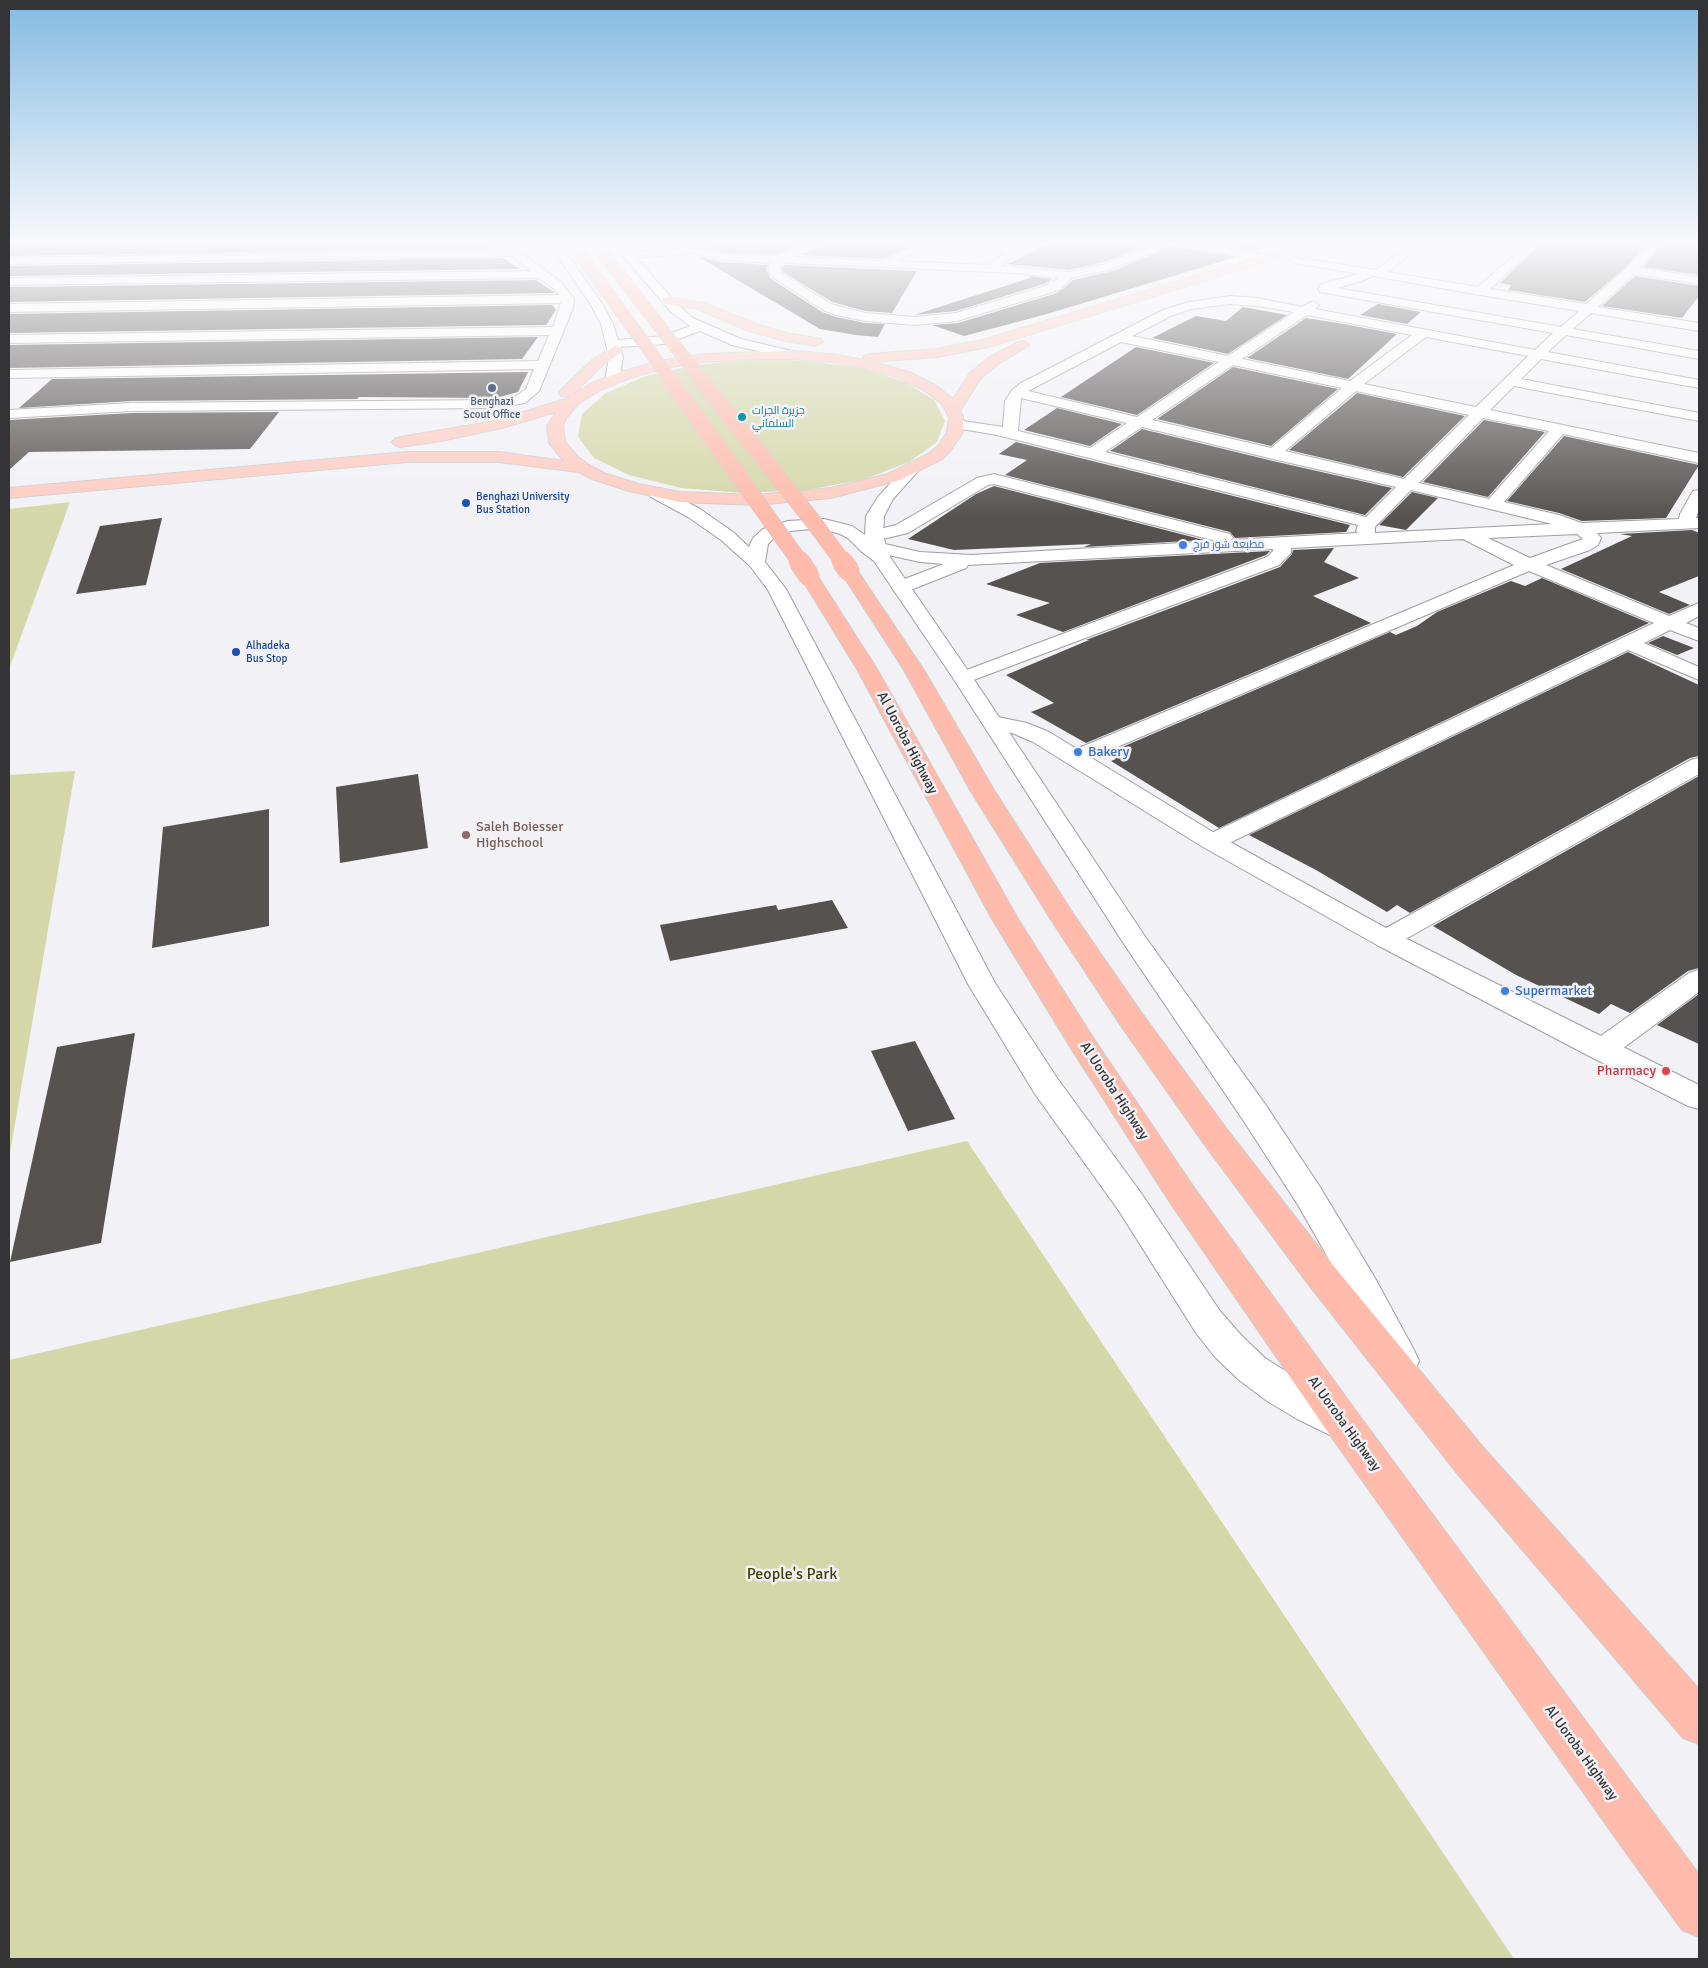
<!DOCTYPE html>
<meta charset="utf-8">
<style>
body{margin:0}
#map{position:relative;width:1708px;height:1968px;overflow:hidden;background:#f2f1f6;font-family:Signika,sans-serif}
canvas{display:block}
.frame{position:absolute;inset:0;border:10px solid #343436;pointer-events:none}
</style>
<div id="map">
<canvas width="1708" height="1968"></canvas>
<div class="frame"></div>
</div>
<script>
const c = document.querySelector('canvas').getContext('2d');
c.lineJoin = 'round';
function paint(path, color) { c.fillStyle = color; c.fill(path, 'evenodd'); }
const shape = rows => new Path2D(rows.map(r => 'M' + r).join(''));
function stroke(path, color, width, dash) { c.strokeStyle = color; c.lineWidth = width; c.lineCap = dash ? 'butt' : 'round'; c.setLineDash(dash || []); c.stroke(path); }
function drawText(font, color, halo, rows, align = 'center') {
  c.font = font + ' Signika,Cairo,sans-serif'; c.lineWidth = 5; c.setLineDash([]); c.textBaseline = 'middle'; c.strokeStyle = halo; c.fillStyle = color; for (const [text, x, y, turn = 0] of rows) {
    c.save(); c.translate(x, y); c.rotate((+turn || 0) * Math.PI / 180); c.textAlign = isNaN(turn) ? turn : align; if (halo) c.strokeText(text, 0, 0); c.fillText(text, 0, 0); c.restore();
  }
}
paint(shape([
 [753,359,810,361,862,368,905,382,934,400,945,421,937,442,909,462,865,479,807,490,743,493,681,488,629,475,594,458,578,437,582,414,606,393,646,376,697,365],
 [70,502,9,669,9,509],
 [75,771,9,1159,9,775],
 [967,1141,1514,1959,9,1959,9,1360]
]), '#d4d7a8');
paint(shape([
 [127,242,493,242,491,248,9,256,9,244],
 [712,242,808,242,778,254,721,252,711,249,715,246],
 [830,242,920,242,882,259,802,255],
 [1052,242,1153,242,1104,262,1068,270,1007,264],
 [1205,242,1261,242,1262,249,1255,251],
 [1543,242,1648,242,1626,267,1585,302,1508,290,1511,285,1500,283],
 [1664,242,1699,242,1699,275,1643,267],
 [1172,246,1236,257,1047,314,964,336,932,325,958,323,1054,294,1063,289,1073,280,1113,271],
 [697,256,721,262,768,265,766,268,770,278,822,312,836,317,865,323,885,324,878,337,856,335,820,329],
 [503,258,520,269,9,276,9,266],
 [785,265,917,271,892,313,865,311,832,302,783,272,782,268],
 [1028,276,1053,279,1044,284,956,311,914,315,1030,278],
 [1635,276,1699,286,1699,296,1682,318,1602,306],
 [536,280,555,293,9,302,9,287],
 [1378,304,1421,312,1407,324,1360,315],
 [552,305,556,310,546,325,9,333,9,314],
 [1243,307,1287,315,1228,354,1152,338,1196,316,1226,321],
 [1306,318,1344,324,1397,334,1348,379,1247,358],
 [538,337,522,359,9,368,9,345],
 [1136,347,1214,363,1137,415,1061,397],
 [1233,367,1338,389,1271,446,1157,419],
 [528,372,518,392,496,398,359,397,357,399,132,401,19,408,52,379],
 [1357,393,1465,416,1403,477,1289,450],
 [1057,408,1122,424,1090,446,1024,430],
 [279,412,250,449,29,452,9,470,9,420,132,413],
 [1484,420,1545,432,1488,497,1423,482],
 [1142,429,1273,461,1392,488,1365,515,1110,451],
 [1564,436,1699,465,1666,518,1582,521,1559,513,1507,501],
 [1016,442,1350,525,1346,532,1235,538,1230,532,1005,475,1027,460,999,454],
 [994,486,1204,540,1084,547,1091,544,954,550,908,539,976,494],
 [1412,492,1438,498,1406,530,1379,525],
 [162,518,146,585,76,594,100,526],
 [1692,530,1699,533,1699,576,1659,592,1690,605,1669,614,1561,569,1632,536,1620,534],
 [1334,548,1324,562,1359,578,1313,596,1371,623,1086,743,1031,712,1054,703,1006,675,1089,640,1086,640,1280,567,1292,554,1293,550],
 [1270,551,1266,555,1063,632,1016,615,1050,603,986,584,1040,563],
 [1542,578,1649,623,1219,828,1111,761,1116,759,1106,754,1390,632,1396,635,1417,626,1437,612,1511,581,1525,586],
 [1663,636,1694,648,1677,655,1648,643],
 [1628,652,1699,685,1699,756,1690,758,1410,913,1397,905,1387,912,1316,870,1249,835],
 [418,774,428,848,340,863,336,787],
 [1699,776,1699,968,1688,971,1630,1013,1611,1004,1599,1014,1516,975,1433,926],
 [269,809,269,926,152,948,163,827],
 [832,900,848,928,670,961,660,925,776,905,778,910],
 [1699,994,1699,1044,1657,1025],
 [135,1033,101,1243,10,1262,57,1047],
 [915,1041,955,1119,908,1131,871,1051]
]), '#565250');
const minor = shape([
 [495,242,507,242,562,283,574,299,573,308,539,391,525,403,496,408,132,411,9,418,9,410,132,403,496,400,516,396,526,389,534,369,9,378,9,370,538,361,549,335,9,343,9,335,553,327,561,303,9,312,9,304,559,295,554,289,539,278,9,285,9,278,531,271,512,256,9,264,9,258,503,250,495,242],
 [709,242,713,245,712,247,703,249,721,254,778,256,813,242,828,242,794,257,882,261,925,242,940,242,896,261,990,265,992,262,1006,253,962,245,957,242,981,242,1018,249,1035,242,1050,242,1008,260,1001,266,1068,272,1105,264,1158,242,1194,242,1266,255,1272,258,1266,261,1172,244,1112,269,1072,278,1062,288,1053,292,957,321,915,325,865,321,836,315,823,310,771,276,768,267,772,263,721,260,689,252,675,255,628,258,622,255,628,252,675,249,709,242],
 [784,263,1017,273,1059,278,1045,286,956,313,915,317,865,313,831,304,781,273,780,267,784,263],
 [1413,242,1425,242,1388,272,1478,287,1529,242,1541,242,1490,289,1586,304,1627,268,1651,242,1662,242,1639,268,1699,277,1699,284,1634,274,1598,307,1699,323,1699,331,1591,313,1573,329,1699,351,1699,359,1566,335,1548,352,1699,380,1699,388,1541,359,1521,379,1699,413,1699,421,1514,386,1490,410,1699,453,1699,463,1563,434,1504,502,1559,515,1582,523,1679,519,1680,514,1693,491,1699,490,1699,509,1696,518,1699,518,1699,528,1597,533,1601,538,1598,545,1590,550,1546,565,1669,616,1699,603,1699,616,1686,623,1699,628,1699,641,1670,630,1644,643,1699,667,1699,680,1628,650,1221,847,1212,849,1203,847,1200,842,1203,837,1654,623,1529,571,1075,765,1067,763,1064,758,1067,753,1514,565,1463,539,1291,548,1291,553,1279,565,963,684,956,682,953,678,956,674,1267,557,1273,551,1273,549,968,565,966,568,908,591,901,593,894,591,892,587,894,583,944,564,920,562,870,551,867,547,870,543,876,542,920,552,971,555,1216,541,994,484,988,485,908,533,874,541,868,540,865,536,868,532,896,525,977,478,994,474,1230,534,1233,538,1231,540,1358,533,1356,531,1358,525,997,435,956,428,951,427,949,424,951,421,956,420,1003,427,1005,401,1012,390,1021,383,1163,310,1189,302,1230,296,1257,298,1302,307,1313,301,1319,305,1315,309,1535,350,1553,333,1320,292,1318,289,1321,284,1359,274,1295,263,1289,260,1295,257,1376,270,1413,242],
 [1373,276,1480,295,1579,311,1561,327,1337,288,1362,281,1373,276],
 [1230,304,1257,306,1294,312,1228,356,1132,336,1171,316,1191,309,1230,304],
 [1307,315,1412,335,1350,381,1242,359,1307,315],
 [1426,337,1528,356,1476,407,1364,384,1426,337],
 [1121,342,1219,362,1137,417,1028,391,1121,342],
 [1233,365,1342,388,1271,448,1152,420,1233,365],
 [1356,391,1469,415,1404,479,1285,451,1356,391],
 [1021,398,1127,423,1090,448,1018,431,1021,398],
 [1483,418,1549,431,1489,499,1419,483,1483,418],
 [1142,427,1273,459,1396,487,1366,517,1105,452,1142,427],
 [1411,490,1548,523,1552,524,1375,533,1375,527,1411,490],
 [1577,534,1583,539,1530,558,1488,538,1577,534],
 [1699,758,1699,774,1395,945,1386,948,1377,945,1373,939,1377,933,1691,760,1699,758],
 [1699,970,1699,992,1611,1057,1601,1060,1591,1057,1587,1050,1591,1043,1689,973,1699,970]
]);
const tertiary = shape([
 [993,716,1027,723,1049,732,1221,837,1395,933,1699,1085,1699,1109,1688,1106,1591,1057,1377,945,1203,847,1033,742,1012,733,985,727,982,722,985,717,993,716]
]);
const secondary = shape([
 [548,242,559,242,603,305,613,324,618,340,664,336,690,326,671,312,611,242,622,242,679,306,693,318,741,339,796,352,798,355,791,359,732,345,700,331,665,344,620,347,623,357,619,380,617,383,607,383,605,380,609,357,601,324,591,305,548,242],
 [911,465,917,467,919,470,893,499,884,516,883,536,890,557,973,678,1144,935,1265,1104,1320,1187,1375,1278,1414,1350,1419,1361,1414,1372,1401,1377,1388,1372,1351,1298,1298,1205,1243,1120,1126,947,953,678,874,561,862,552,848,538,840,534,823,529,811,529,791,531,775,537,768,544,765,562,786,589,995,983,1057,1078,1141,1193,1220,1311,1241,1335,1265,1358,1323,1395,1356,1411,1362,1423,1356,1435,1343,1440,1330,1435,1297,1419,1267,1401,1239,1380,1215,1357,1196,1333,1119,1211,1035,1094,968,984,768,590,750,566,721,540,688,517,651,497,649,493,651,489,657,488,663,489,700,509,733,532,749,547,753,538,763,529,788,521,824,519,852,526,865,535,866,516,878,497,905,467,911,465]
]);
const primary = shape([
 [1308,242,1325,242,1324,244,989,347,936,357,873,362,909,372,935,385,953,399,970,373,988,358,1018,342,1023,341,1030,345,998,364,980,379,960,411,963,417,963,432,950,451,942,459,900,480,831,498,756,505,680,502,629,491,592,479,579,472,499,462,407,462,9,498,9,488,407,452,499,452,564,461,549,443,547,426,556,412,502,428,441,441,400,447,395,445,392,442,395,439,400,437,495,421,568,398,571,396,561,396,559,393,561,390,593,359,615,346,620,347,622,350,620,353,603,365,571,396,592,383,623,371,665,360,705,354,791,351,832,354,865,360,863,358,865,355,870,354,936,349,982,340,1308,242],
 [748,359,791,359,832,362,868,369,899,378,925,391,942,404,949,417,947,432,939,445,930,453,888,474,831,488,756,495,680,492,638,484,604,473,589,465,578,457,565,442,563,426,566,418,578,404,602,389,633,377,666,368,705,362,748,359],
 [1341,242,1357,242,1356,244,1306,260,1298,260,1296,258,1298,256,1341,242],
 [668,297,704,303,759,325,787,333,821,339,823,342,816,346,786,341,749,331,697,309,664,304,662,301,664,298,668,297]
]);
const trunk = shape([
 [849,566,855,567,924,670,994,790,1074,915,1141,1012,1226,1128,1332,1264,1482,1446,1699,1689,1699,1744,1683,1738,1456,1472,1308,1284,1204,1144,1121,1026,1055,926,970,790,904,670,840,571,843,567,849,566],
 [809,570,815,572,877,669,1018,919,1092,1036,1193,1186,1356,1411,1699,1874,1699,1937,1682,1930,1624,1850,1330,1435,1171,1204,1072,1050,992,919,857,669,800,576,803,572,809,570]
]);
stroke(minor, '#9e9da1', 2);
stroke(tertiary, '#9e9da1', 2);
stroke(secondary, '#9e9da1', 2);
stroke(primary, '#cececf', 2);
stroke(trunk, '#cececf', 2);
paint(minor, '#fff');
paint(tertiary, '#fff');
paint(secondary, '#fff');
paint(primary, '#feccc1');
paint(trunk, '#febbac');
const trunkBridgeFar2 = shape([
 [571,242,672,382],
 [594,242,703,382]
]);
const trunkBridgeFar1 = shape([
 [671,381,800,562],
 [702,381,812,520,843,562]
]);
const trunkBridge = shape([
 [799,561,809,576],
 [842,561,849,571]
]);
stroke(trunkBridgeFar2, '#cececf', 14, []);
stroke(trunkBridgeFar1, '#cececf', 17, []);
stroke(trunkBridge, '#cececf', 22, []);
stroke(trunkBridgeFar2, '#febbac', 12);
stroke(trunkBridgeFar1, '#febbac', 16);
stroke(trunkBridge, '#febbac', 21);
const sky = c.createLinearGradient(0, 0, 0, 518);
sky.addColorStop(0, '#84bbe3');
sky.addColorStop(0.47, '#f9f9fb');
sky.addColorStop(1, '#f9f9fb00');
c.fillStyle = sky;
c.fillRect(0, 0, 1708, 518);
for (const [x, y, r, color] of [
 [492,388,5,"#5c6f8a"],
 [742,417,5,"#0f9aa8"],
 [466,503,5,"#1a4fb4"],
 [1183,545,5,"#3f7fe0"],
 [236,652,5,"#1a4fb4"],
 [1078,752,5,"#3f7fe0"],
 [466,835,5,"#8d6e63"],
 [1505,991,5,"#3f7fe0"],
 [1666,1071,5,"#e0444e"]
]) { const dot = new Path2D(); dot.arc(x, y, r, 0, 2 * Math.PI); c.fillStyle = color; c.fill(dot); stroke(dot, '#f2f1f6', 2); }
drawText('11px', '#4e5e75', '#f2f1f6', [
 ["Benghazi",492,402],
 ["Scout Office",492,415]
]);
drawText('11px', '#0d838f', '#f2f1f6', [
 ["جزيرة الجرات",752,411],
 ["السلماني",752,424]
], 'left');
drawText('11px', '#164399', '#f2f1f6', [
 ["Benghazi University",476,497],
 ["Bus Station",476,510],
 ["Alhadeka",246,646],
 ["Bus Stop",246,659]
], 'left');
drawText('11px', '#366cbe', '#f2f1f6', [
 ["مطبعة شور فرج",1193,545]
], 'left');
drawText('14px', '#343436', '#f2f1f6', [
 ["Al Uoroba Highway",907,743,62],
 ["Al Uoroba Highway",1114,1091,57],
 ["Al Uoroba Highway",1344,1424,54],
 ["Al Uoroba Highway",1581,1753,54]
]);
drawText('14px', '#366cbe', '#f2f1f6', [
 ["Bakery",1088,752],
 ["Supermarket",1515,991]
], 'left');
drawText('14px', '#785e54', '#f2f1f6', [
 ["Saleh Boiesser",476,827],
 ["Highschool",476,843]
], 'left');
drawText('14px', '#be3a42', '#f2f1f6', [
 ["Pharmacy",1656,1071]
], 'right');
drawText('16px', '#404207', '#f2f1f6', [
 ["People's Park",792,1575]
]);
</script>
